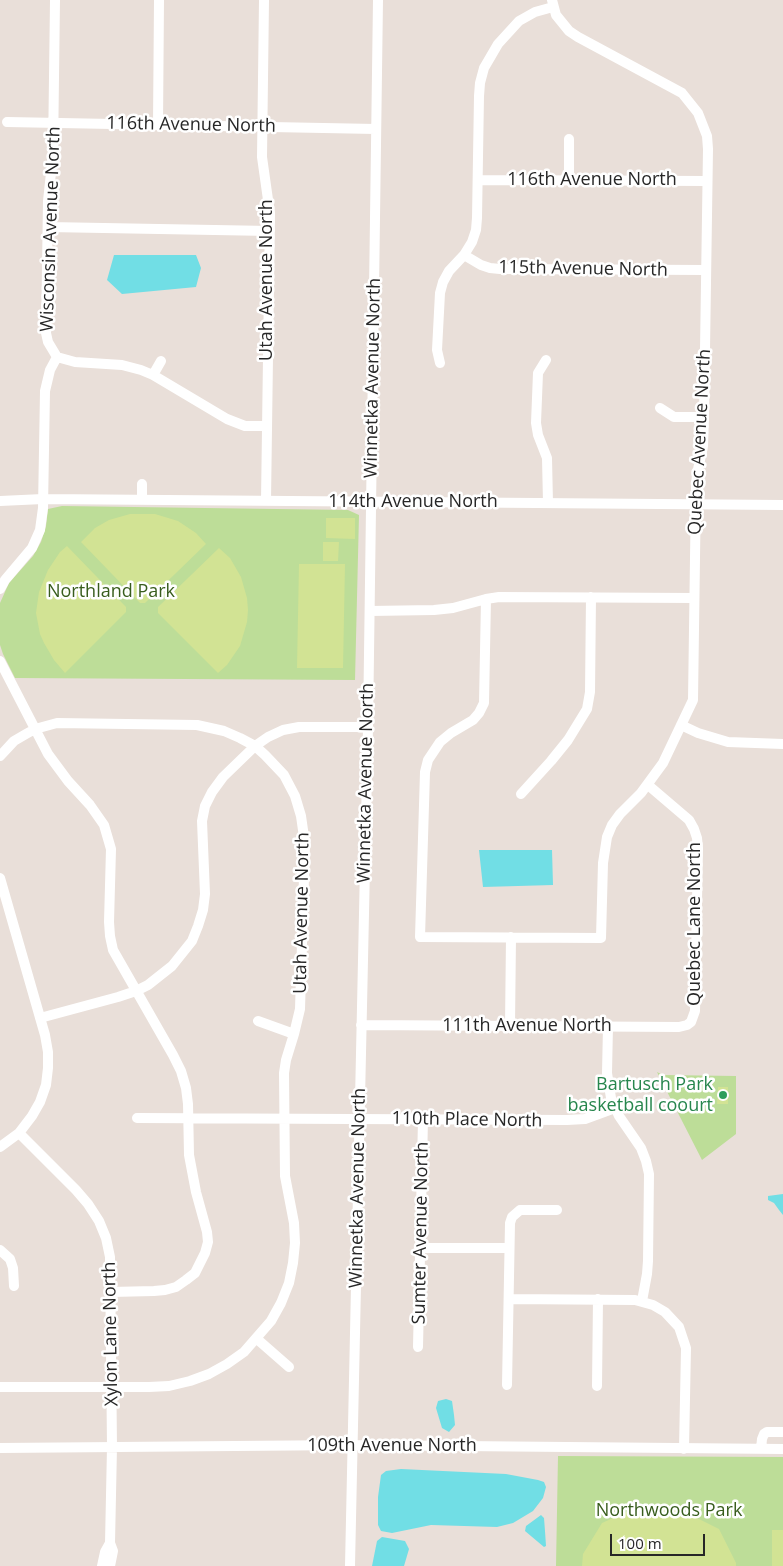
<!DOCTYPE html>
<style>
body{margin:0}
#map{position:relative;width:783px;height:1566px;overflow:hidden;background:#e9dfd9;font-family:"Open Sans",sans-serif}
canvas{display:block}
.scale{position:absolute;left:610px;top:1534px;width:95px;height:22px;box-sizing:border-box;border:2px solid #272727;border-top:0;padding-left:6px;font-size:15px;line-height:18px;white-space:nowrap;color:#272727;-webkit-text-stroke:4px #fff;paint-order:stroke}
</style>
<div id="map">
<canvas width="783" height="1566"></canvas>
<div class="scale">100 m</div>
</div>
<script>
const c = document.querySelector('canvas').getContext('2d');
c.lineJoin = 'round';
function paint(path, color) { c.fillStyle = color; c.fill(path, 'evenodd'); }
const shape = rows => new Path2D(rows.map(r => 'M' + r).join(''));
function stroke(path, color, width, dash) { c.strokeStyle = color; c.lineWidth = width; c.lineCap = dash ? 'butt' : 'round'; c.setLineDash(dash || []); c.stroke(path); }
function drawText(font, color, halo, rows, align = 'center') {
  c.font = font + ' "Open Sans",sans-serif'; c.lineWidth = 5; c.setLineDash([]); c.textBaseline = 'middle'; c.strokeStyle = halo; c.fillStyle = color; for (const [text, x, y, turn = 0] of rows) {
    c.save(); c.translate(x, y); c.rotate((+turn || 0) * Math.PI / 180); c.textAlign = isNaN(turn) ? turn : align; if (halo) c.strokeText(text, 0, 0); c.fillText(text, 0, 0); c.restore();
  }
}
paint(shape([
 [62,506,348,510,359,515,355,680,15,678,3,654,0,645,0,603,9,583,33,556,41,542,46,526,48,509],
 [657,1072,663,1075,736,1076,736,1134,702,1160],
 [558,1456,783,1457,783,1566,556,1566]
]), '#bddd98');
paint(shape([
 [130,514,155,514,178,521,196,533,206,544,145,603,140,603,81,542,95,528,109,520],
 [326,518,355,518,355,539,326,538],
 [323,542,339,542,338,561,323,561],
 [67,546,126,607,126,612,65,673,54,660,44,643,40,634,36,613,39,592,48,570,60,552],
 [219,548,230,558,241,577,247,598,248,610,247,622,240,646,227,665,218,673,158,613,158,607],
 [299,564,345,564,343,668,297,668],
 [718,1087,728,1087,728,1104,717,1104],
 [633,1509,679,1509,719,1529,736,1563,736,1566,582,1566,583,1554,602,1523],
 [772,1530,783,1530,783,1566,772,1566]
]), '#d2e394');
paint(shape([
 [114,255,196,255,201,268,196,287,122,294,107,280],
 [479,850,552,850,553,885,483,887],
 [783,1194,783,1215,779,1210,774,1203,768,1200,768,1196],
 [446,1399,452,1401,454,1415,455,1425,449,1432,442,1428,436,1408,438,1401],
 [401,1469,506,1474,538,1480,544,1482,546,1487,543,1498,533,1511,513,1523,497,1527,431,1525,392,1533,381,1531,378,1525,378,1497,381,1475,386,1471],
 [541,1515,544,1518,545,1531,546,1546,544,1547,525,1531,526,1526],
 [382,1537,405,1541,409,1549,404,1566,372,1566,377,1541]
]), '#71dee5');
stroke(shape([
 [55,0,53,154,48,201,46,333,48,342,57,357],
 [264,0,262,157,270,214,266,501],
 [7,122,376,129],
 [158,125,159,0],
 [478,180,707,181],
 [569,180,569,139],
 [48,227,270,231],
 [464,255,481,265,490,268,500,269,706,270],
 [57,357,75,362,122,365,141,370,153,375,227,419,245,426,266,426],
 [546,360,538,373,536,423,538,435,547,458,548,503],
 [440,363,437,350,440,293,443,282,449,271,464,255,472,242,476,230,477,218,479,96,480,83,484,68,498,44,519,21,535,12,553,7],
 [153,375,161,361],
 [660,408,674,417,704,417],
 [142,500,142,484],
 [0,501,43,499,783,505],
 [0,589,5,580,32,548,40,530,43,508,45,391,50,370,57,357],
 [486,599,484,703,479,713,473,720,451,733,440,742,428,760,425,772,420,937,601,938,603,863,607,837,612,825,620,814,641,793,663,763,693,700,696,487,697,474,703,446,704,417,708,149,707,136,698,113,682,93,578,37,569,31,556,15,552,0],
 [370,611,434,610,453,608,486,599,499,597,694,598],
 [0,661,48,754,68,781,90,805,104,825,111,849,109,922,110,936,113,950,173,1055,181,1071,186,1088,188,1104,189,1155,196,1192,207,1232,208,1242,205,1253,195,1273,186,1280,176,1287,165,1290,154,1291,111,1292],
 [681,725,698,733,728,742,783,744],
 [0,756,14,741,26,734,35,729,57,723,197,725,224,731,240,738,255,746,268,737,283,730,299,727,368,727],
 [521,794,551,761,568,740,587,709,590,692,591,597],
 [0,878,45,1035,48,1052,48,1068,46,1085,40,1102,32,1116,19,1133,0,1147],
 [258,1021,294,1034],
 [361,1025,679,1027,687,1025,691,1022,695,1011,698,848,697,838,694,829,689,820,648,785],
 [510,1025,511,937],
 [608,1026,607,1073,611,1098,619,1116,641,1148,646,1161,649,1174,648,1261,647,1274,642,1301],
 [137,1118,567,1120,585,1119,615,1108],
 [19,1133,76,1190,88,1204,99,1221,106,1238,110,1257,112,1447,110,1543,113,1551,110,1566],
 [420,1248,509,1248],
 [0,1250,10,1259,13,1268,14,1286],
 [509,1299,635,1300,653,1305,665,1312,679,1327,686,1348,684,1449],
 [257,1339,289,1367],
 [418,1347,423,1119],
 [507,1385,510,1223,512,1217,520,1210,557,1210],
 [597,1386,598,1299],
 [0,1387,149,1387,169,1386,190,1381,209,1374,227,1364,244,1352,271,1321,281,1303,289,1283,293,1263,295,1243,294,1223,285,1176,284,1073,286,1060,294,1034,300,1009,305,844,301,816,295,796,284,775,265,755,255,746,223,777,212,792,205,806,202,821,205,894,203,910,198,926,192,941,172,966,148,985,136,991,118,997,40,1018],
 [0,1448,352,1445,783,1449],
 [761,1449,762,1439,764,1434,767,1432,783,1432],
 [102,1566,105,1552,110,1543],
 [350,1566,368,727,378,0]
]), '#fff', 10);
for (const [x, y, r, color] of [
 [723,1095,5,"#2e9e5b"]
]) { const dot = new Path2D(); dot.arc(x, y, r, 0, 2 * Math.PI); c.fillStyle = color; c.fill(dot); stroke(dot, '#fff', 2); }
drawText('18px', '#272727', '#fff', [
 ["116th Avenue North",191,125,1],
 ["116th Avenue North",592,180],
 ["Wisconsin Avenue North",51,229,-88],
 ["115th Avenue North",583,269,1],
 ["Utah Avenue North",267,280,-90],
 ["Winnetka Avenue North",373,378,-89],
 ["Quebec Avenue North",700,442,-87],
 ["114th Avenue North",413,502],
 ["Winnetka Avenue North",366,783,-89],
 ["Utah Avenue North",302,913,-89],
 ["Quebec Lane North",695,924,-90],
 ["111th Avenue North",527,1026],
 ["110th Place North",467,1120,1],
 ["Winnetka Avenue North",358,1188,-89],
 ["Sumter Avenue North",421,1233,-89],
 ["Xylon Lane North",111,1334,-91],
 ["109th Avenue North",392,1446]
]);
drawText('18px', '#385d1d', '#fff', [
 ["Northland Park",111,592],
 ["Northwoods Park",669,1511]
]);
drawText('18px', '#27864d', '#fff', [
 ["Bartusch Park",713,1085],
 ["basketball coourt",713,1106]
], 'right');
</script>
